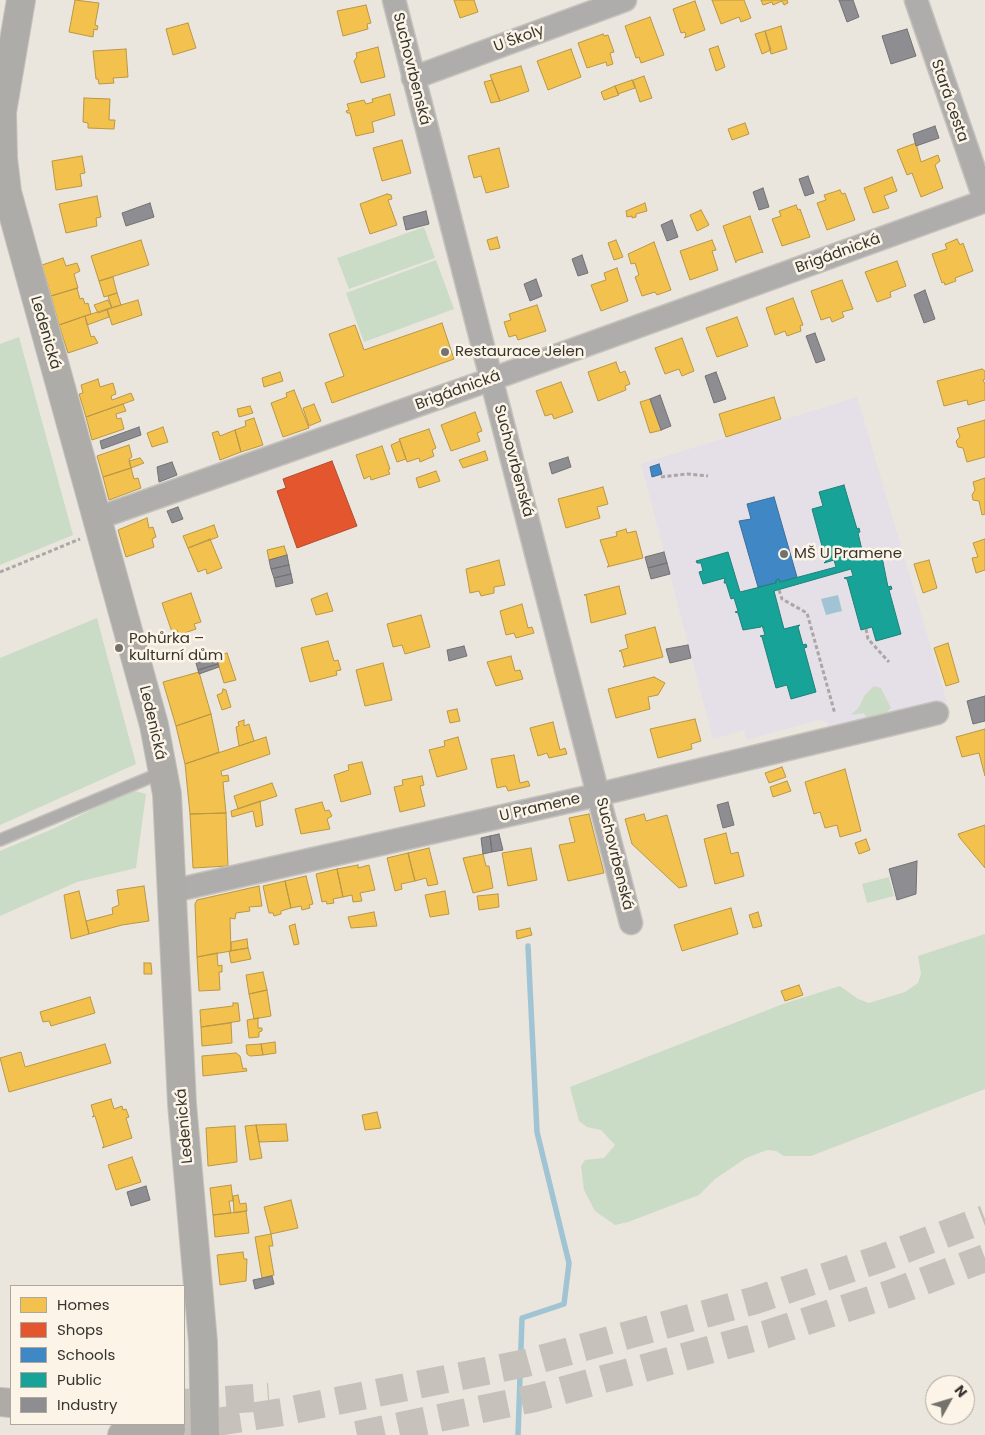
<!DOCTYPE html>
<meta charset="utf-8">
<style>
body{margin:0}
#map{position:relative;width:985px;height:1435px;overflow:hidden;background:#eae6de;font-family:Poppins,sans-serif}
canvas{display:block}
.legend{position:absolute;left:10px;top:1285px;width:175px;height:140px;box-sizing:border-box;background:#fcf4e7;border:1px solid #ada79d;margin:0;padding:6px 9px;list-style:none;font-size:15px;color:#36342f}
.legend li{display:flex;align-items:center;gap:10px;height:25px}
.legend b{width:25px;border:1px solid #ada79d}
.north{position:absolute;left:925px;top:1375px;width:50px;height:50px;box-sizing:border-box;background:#fcf4e7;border:1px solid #ada79d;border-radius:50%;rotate:51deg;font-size:14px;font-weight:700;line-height:20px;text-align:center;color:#36342f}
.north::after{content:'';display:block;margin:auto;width:18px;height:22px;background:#75726c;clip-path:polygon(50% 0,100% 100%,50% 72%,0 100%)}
</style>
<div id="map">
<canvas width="985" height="1435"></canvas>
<ul class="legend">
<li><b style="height:14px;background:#f2c14e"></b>Homes</li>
<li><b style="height:14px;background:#e4572e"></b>Shops</li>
<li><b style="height:14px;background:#3f88c5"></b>Schools</li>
<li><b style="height:14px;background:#17a398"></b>Public</li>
<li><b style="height:14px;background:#8d8d92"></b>Industry</li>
</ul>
<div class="north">N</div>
</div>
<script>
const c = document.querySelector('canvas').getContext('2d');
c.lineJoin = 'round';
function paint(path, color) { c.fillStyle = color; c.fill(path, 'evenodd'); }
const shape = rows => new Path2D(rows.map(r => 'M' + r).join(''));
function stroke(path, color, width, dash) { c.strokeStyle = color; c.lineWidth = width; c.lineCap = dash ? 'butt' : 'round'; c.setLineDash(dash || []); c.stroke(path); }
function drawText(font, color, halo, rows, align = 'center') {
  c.font = font + ' Poppins,sans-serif'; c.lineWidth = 5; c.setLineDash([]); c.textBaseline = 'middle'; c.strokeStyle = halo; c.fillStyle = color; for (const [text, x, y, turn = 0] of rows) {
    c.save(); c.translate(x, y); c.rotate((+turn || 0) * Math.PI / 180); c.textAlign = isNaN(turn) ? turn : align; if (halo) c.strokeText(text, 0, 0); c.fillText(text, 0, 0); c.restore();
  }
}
paint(shape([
 [857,397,947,702,829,733,827,722,819,720,746,740,744,730,713,739,641,464]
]), '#e5dfe7');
paint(shape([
 [424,227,435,258,349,289,337,258],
 [436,260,454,309,364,342,346,293],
 [19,337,73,535,0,565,0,344],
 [97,618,136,764,0,825,0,658],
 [874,686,881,688,891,708,883,716,867,719,864,713,851,715,859,707,865,695],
 [131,790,146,794,136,868,77,882,0,916,0,851,55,828],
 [889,877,894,896,867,903,862,884],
 [985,934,985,1089,811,1156,784,1156,776,1151,767,1150,746,1158,715,1179,699,1195,628,1222,615,1225,595,1211,584,1190,581,1166,585,1160,604,1158,615,1145,601,1130,587,1127,579,1121,570,1087,783,1004,840,986,858,999,869,1003,905,992,918,983,921,974,918,956]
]), '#cadbc6');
paint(shape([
 [838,595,842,611,826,615,821,599]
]), '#a0c4d4');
const homes = shape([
 [75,0,99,3,95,25,98,26,97,30,94,29,93,37,69,32,75,0],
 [454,0,474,0,478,12,460,18,454,0],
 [712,0,744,0,751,18,741,22,739,17,721,24,712,0],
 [761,0,787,0,788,3,784,5,782,1,773,5,772,2,763,5,761,0],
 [695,1,705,30,684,38,686,36,685,32,681,33,673,9,695,1],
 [366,5,371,23,367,24,368,29,343,36,337,11,366,5],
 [650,17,664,55,641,63,639,57,636,58,625,26,650,17],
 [188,23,196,48,173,55,166,29,188,23],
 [781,26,787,49,771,54,765,31,781,26],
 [765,31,771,50,762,54,755,34,765,31],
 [603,34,604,36,608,35,614,52,610,53,613,64,607,66,606,62,587,68,578,43,603,34],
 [718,46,725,67,716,71,709,49,718,46],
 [378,47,385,77,361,83,354,61,357,57,356,53,378,47],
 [126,49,128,77,113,78,114,83,99,84,98,79,96,79,93,51,126,49],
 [571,49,581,77,548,90,537,61,571,49],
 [521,66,529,91,500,101,490,75,521,66],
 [644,76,652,98,640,102,633,80,644,76],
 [492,80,500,101,491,103,484,82,492,80],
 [632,80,635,88,618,94,615,86,632,80],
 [615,86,619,95,604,100,601,92,615,86],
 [390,94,395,115,372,122,374,132,356,136,350,113,347,113,346,111,349,110,347,104,364,100,366,104,373,102,372,99,390,94],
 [84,98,110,99,109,120,115,120,114,129,88,128,88,123,83,122,84,98],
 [745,123,749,134,732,140,728,129,745,123],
 [402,140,411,173,382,181,373,148,402,140],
 [916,143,921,162,938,155,940,161,935,165,943,188,921,197,912,173,907,175,897,150,916,143],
 [499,148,509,187,486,193,481,176,474,178,468,156,499,148],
 [82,156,85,173,80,174,82,186,56,190,52,161,82,156],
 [892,177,897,191,884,196,889,208,873,213,864,188,892,177],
 [840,190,842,194,845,193,855,220,827,230,817,203,826,200,824,195,840,190],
 [387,194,391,195,392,199,388,200,397,225,370,234,360,204,387,194],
 [97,196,101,217,96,218,97,226,66,233,59,204,97,196],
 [645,203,647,211,636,214,636,217,632,218,632,216,627,217,626,211,645,203],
 [796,205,798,210,800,209,810,237,782,246,772,219,781,216,779,211,796,205],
 [701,210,709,225,697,231,690,215,701,210],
 [750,216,763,253,762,252,736,261,736,263,723,226,750,216],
 [497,237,500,248,490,250,487,240,497,237],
 [957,239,960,245,963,243,973,271,955,278,956,281,945,285,944,282,942,283,932,254,947,249,945,244,957,239],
 [141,240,149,265,99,281,91,256,141,240],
 [616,240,623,257,614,260,608,243,616,240],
 [712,240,716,250,712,251,718,270,690,280,680,251,712,240],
 [654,242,671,290,657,295,655,292,642,296,635,277,639,275,635,263,631,264,628,254,654,242],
 [63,258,66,266,77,263,80,271,74,274,78,288,51,296,42,265,63,258],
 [897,261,906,286,890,292,891,297,877,302,865,272,897,261],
 [617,268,628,301,601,311,591,285,606,280,604,273,617,268],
 [113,277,117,293,104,297,99,281,113,277],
 [842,280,853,309,842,312,844,317,832,322,830,317,821,320,811,291,842,280],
 [77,288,80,299,83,298,85,304,88,303,91,314,59,325,51,296,77,288],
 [117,293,121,305,112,308,108,296,117,293],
 [793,298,803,325,800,326,801,331,787,336,785,331,775,335,766,308,793,298],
 [108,300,112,308,98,313,94,305,108,300],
 [138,300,142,315,112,325,107,309,138,300],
 [537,305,546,331,518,340,516,335,509,337,504,322,511,320,509,314,537,305],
 [107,309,109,317,87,325,85,316,107,309],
 [85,316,91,337,94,336,98,343,68,353,59,325,85,316],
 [737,317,748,346,717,357,706,328,737,317],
 [442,323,454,359,332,403,325,383,344,376,329,334,355,325,364,350,442,323],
 [682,338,694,371,682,376,679,369,665,374,655,348,682,338],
 [616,362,620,373,625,371,630,384,625,386,626,390,598,401,588,372,616,362],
 [982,369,985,371,985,379,983,380,985,384,985,400,968,405,967,400,944,406,937,381,982,369],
 [280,372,283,381,264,387,262,378,280,372],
 [98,379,100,387,113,383,116,394,111,396,112,400,131,393,134,400,86,417,79,394,83,393,81,385,98,379],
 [561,382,573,412,554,419,552,414,545,416,536,391,561,382],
 [294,390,309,428,283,437,271,403,287,397,286,393,294,390],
 [774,397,781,419,726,437,719,414,774,397],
 [650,399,662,430,650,433,640,402,650,399],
 [123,404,126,411,116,414,117,419,121,418,124,429,92,440,86,417,123,404],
 [314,404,321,421,309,426,303,408,314,404],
 [250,406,253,413,239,417,237,409,250,406],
 [475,412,482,431,477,433,480,441,451,451,441,425,475,412],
 [254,418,263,445,241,452,235,430,246,426,245,421,254,418],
 [985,420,985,457,967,462,963,448,958,447,956,441,960,437,957,428,985,420],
 [163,427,168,442,152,447,147,433,163,427],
 [429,429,436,448,432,450,434,456,420,462,419,458,407,462,399,439,429,429],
 [235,430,241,452,220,460,212,433,218,431,220,436,235,430],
 [400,441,406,459,397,462,391,445,400,441],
 [129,445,132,457,129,459,131,468,103,477,97,456,129,445],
 [382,446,390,469,388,470,390,474,371,480,370,476,364,479,356,455,382,446],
 [485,451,488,460,463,468,459,460,485,451],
 [140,458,144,463,131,468,129,461,140,458],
 [131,468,134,479,138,478,141,488,109,500,103,477,131,468],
 [436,471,440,481,419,488,416,478,436,471],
 [985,478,985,514,982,515,979,501,973,500,972,495,975,490,973,482,985,478],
 [603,487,608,504,597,507,600,518,566,528,558,499,603,487],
 [147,518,149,528,153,527,156,537,152,539,154,547,126,557,118,530,147,518],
 [214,525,218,537,188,548,183,536,214,525],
 [626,529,627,533,636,531,643,558,607,567,609,566,600,540,617,536,616,532,626,529],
 [210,539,222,568,207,574,206,569,198,572,188,548,210,539],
 [985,539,985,570,976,573,972,558,978,557,973,543,985,539],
 [284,546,287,555,269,560,267,550,284,546],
 [499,560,505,585,494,587,494,593,481,596,479,591,470,593,466,569,499,560],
 [929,560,937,588,923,593,914,564,929,560],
 [619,586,626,614,591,623,586,595,584,595,619,586],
 [191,593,201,622,194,624,196,629,179,635,177,630,172,632,162,603,191,593],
 [327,593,333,611,316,615,311,599,327,593],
 [522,604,528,628,532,627,534,633,516,638,514,633,506,635,500,611,522,604],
 [421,615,430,647,405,654,402,645,393,647,387,624,421,615],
 [655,627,663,657,623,667,625,666,621,651,619,651,628,648,625,635,655,627],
 [328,641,334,661,338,660,341,670,336,671,337,675,310,682,301,648,328,641],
 [948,643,959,682,946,686,934,648,948,643],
 [227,653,236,680,224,683,216,657,227,653],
 [511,656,515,671,520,670,523,679,496,686,487,662,511,656],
 [383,663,392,700,365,706,356,670,383,663],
 [199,672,211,714,176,726,163,682,199,672],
 [654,677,665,683,658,695,648,697,650,709,616,718,608,689,654,677],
 [223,689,226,690,231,707,222,710,217,695,222,693,223,689],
 [457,709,460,721,450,723,447,711,457,709],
 [211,714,219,752,185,764,176,726,211,714],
 [695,719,701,741,691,744,692,749,658,758,650,729,695,719],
 [244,720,244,726,249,724,254,741,239,746,236,727,239,726,238,722,244,720],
 [553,722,560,750,565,748,567,754,549,758,547,753,538,756,530,728,553,722],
 [985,729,985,776,979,753,962,757,956,737,985,729],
 [266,737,270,754,221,771,222,776,228,775,229,781,223,782,226,813,190,814,185,764,266,737],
 [458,737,467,769,437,777,429,750,445,746,444,741,458,737],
 [514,755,520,783,528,781,530,786,508,791,506,786,497,788,491,759,514,755],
 [362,762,371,794,341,802,334,775,349,770,348,765,362,762],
 [782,767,786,777,769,783,765,773,782,767],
 [845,769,861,831,840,837,837,825,825,828,820,812,814,814,805,782,845,769],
 [422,776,424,785,420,786,425,806,400,812,394,787,403,785,402,780,422,776],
 [787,781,791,791,773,797,770,787,787,781],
 [272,783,277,796,238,809,234,796,272,783],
 [260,801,263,825,256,827,253,811,232,817,231,811,260,801],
 [322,802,325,811,329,810,332,816,327,819,330,829,301,834,295,809,322,802],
 [226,813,228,866,193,868,190,814,226,813],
 [589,814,604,873,568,881,559,845,575,842,569,818,589,814],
 [644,814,646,821,667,815,687,886,679,888,632,844,625,819,644,814],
 [985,825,985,868,960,838,958,834,985,825],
 [726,833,731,854,738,852,744,876,715,884,704,839,726,833],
 [866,839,870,850,859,854,855,843,866,839],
 [429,848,438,884,428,886,426,878,415,881,408,853,429,848],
 [531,848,537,880,508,886,502,853,531,848],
 [408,853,415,881,401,884,402,889,395,891,387,858,408,853],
 [483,854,486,866,489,866,493,888,473,893,463,858,483,854],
 [358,865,358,868,369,865,375,890,360,893,362,901,353,902,352,895,343,897,337,869,358,865],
 [337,869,343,897,333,899,334,903,327,904,326,901,322,902,316,874,337,869],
 [306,876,313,904,309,905,310,908,302,910,301,906,291,908,285,881,306,876],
 [285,881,291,908,281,911,281,914,274,916,273,913,269,913,263,886,285,881],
 [144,886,149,921,122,925,89,934,86,921,113,914,112,908,119,905,117,890,144,886],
 [259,886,262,906,249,907,250,911,236,913,235,919,230,918,231,951,197,957,195,904,197,900,259,886],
 [79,891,89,934,71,939,64,895,79,891],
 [445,891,449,914,430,917,425,895,445,891],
 [498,894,499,907,479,910,477,896,498,894],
 [731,908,738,934,682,951,674,925,731,908],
 [374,912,377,926,351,928,348,917,374,912],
 [758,912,762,926,753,928,749,915,758,912],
 [295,924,299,944,294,945,289,926,295,924],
 [530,928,532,935,517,939,516,931,530,928],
 [247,939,248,948,231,951,231,942,247,939],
 [248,948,251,959,231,963,229,951,248,948],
 [217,953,218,966,222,965,222,972,219,972,220,990,199,991,197,957,217,953],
 [144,963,151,963,152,974,144,974,144,963],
 [263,972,267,990,249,994,246,975,263,972],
 [799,985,803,995,785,1001,781,991,799,985],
 [267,990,271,1016,254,1019,249,994,267,990],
 [90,997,95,1013,51,1026,49,1021,43,1022,40,1012,90,997],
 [233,1003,238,1003,240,1021,201,1027,200,1010,233,1006,233,1003],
 [258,1018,258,1028,262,1028,262,1031,259,1032,259,1037,249,1038,247,1020,258,1018],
 [231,1023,232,1043,202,1046,201,1027,231,1023],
 [275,1042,276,1053,263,1055,261,1044,275,1042],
 [105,1044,111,1063,9,1092,0,1058,21,1052,25,1067,105,1044],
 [261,1044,263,1055,250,1056,247,1054,246,1045,261,1044],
 [236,1053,240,1056,243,1069,246,1068,247,1071,203,1076,202,1056,236,1053],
 [111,1099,114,1109,122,1106,123,1110,126,1109,129,1117,126,1118,132,1138,102,1148,104,1146,95,1116,92,1117,94,1115,91,1105,111,1099],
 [377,1112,381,1128,365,1130,362,1115,377,1112],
 [286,1124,288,1141,259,1142,256,1125,286,1124],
 [256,1125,262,1158,250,1160,245,1126,256,1125],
 [235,1126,237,1162,208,1166,206,1128,235,1126],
 [132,1157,141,1182,116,1190,108,1165,132,1157],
 [231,1185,233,1201,229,1201,231,1213,213,1215,210,1188,231,1185],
 [238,1195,240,1204,246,1203,247,1211,234,1213,233,1196,238,1195],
 [291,1200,298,1228,271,1234,264,1207,291,1200],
 [246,1211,249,1233,215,1237,213,1215,246,1211],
 [271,1234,273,1246,269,1246,274,1275,262,1278,255,1237,271,1234],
 [243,1252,244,1259,247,1259,246,1281,220,1285,217,1255,243,1252]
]);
paint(homes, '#f2c14e');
stroke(homes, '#ba9745', 1);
const shops = shape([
 [332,461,357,526,297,548,277,491,286,488,283,479,332,461]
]);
paint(shops, '#e4572e');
stroke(shops, '#b04c2e', 1);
const schools = shape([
 [659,464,662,474,652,477,650,467,659,464],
 [774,497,797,577,780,582,779,579,776,580,776,583,758,587,739,521,751,519,747,504,774,497]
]);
paint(schools, '#3f88c5');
stroke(schools, '#3c6f98', 1);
const public = shape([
 [844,485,857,529,859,528,860,532,858,533,862,550,866,551,863,551,865,557,881,552,888,587,891,586,892,589,889,590,901,634,876,641,872,627,861,630,847,579,844,578,853,576,851,569,774,591,784,629,800,625,798,627,803,645,806,644,807,647,804,648,816,692,791,699,787,685,776,688,762,637,760,636,765,635,762,625,761,627,743,630,738,613,735,612,738,611,734,598,731,599,726,583,724,583,725,578,703,584,699,572,703,571,701,563,697,563,696,561,728,552,740,592,776,583,776,580,779,579,780,582,836,567,834,560,824,563,826,561,812,509,823,506,819,492,844,485]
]);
paint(public, '#17a398');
stroke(public, '#208278', 1);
const industry = shape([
 [839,0,853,0,859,17,847,22,839,0],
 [907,29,916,56,891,64,882,36,907,29],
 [935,126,939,138,916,146,913,134,935,126],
 [808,176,814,193,805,196,799,179,808,176],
 [763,188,769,207,759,210,753,192,763,188],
 [150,203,154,217,126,226,122,213,150,203],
 [426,211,429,224,406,230,403,217,426,211],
 [672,220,678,237,667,241,661,225,672,220],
 [582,255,588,273,578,276,572,259,582,255],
 [536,279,542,296,530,301,524,284,536,279],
 [925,290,935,319,924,323,914,295,925,290],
 [815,333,825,360,816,363,806,336,815,333],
 [716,372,726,399,714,403,705,376,716,372],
 [660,395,671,426,661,430,650,399,660,395],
 [139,427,141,435,102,449,100,441,139,427],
 [568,457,571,467,552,474,549,463,568,457],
 [172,462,177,475,159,482,157,467,172,462],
 [178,507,183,519,172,523,167,511,178,507],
 [664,552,667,563,648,568,645,557,664,552],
 [287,555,289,565,271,569,269,560,287,555],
 [667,563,670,574,651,579,648,568,667,563],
 [289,565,291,574,274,578,271,569,289,565],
 [291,574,293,583,276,587,274,578,291,574],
 [688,645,691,658,670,663,666,649,688,645],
 [464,646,467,656,449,661,447,650,464,646],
 [216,657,218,664,198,670,196,663,216,657],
 [218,664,219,667,199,674,198,670,218,664],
 [985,696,985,721,973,724,967,701,985,696],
 [728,802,734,825,723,828,717,805,728,802],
 [499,834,503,850,492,852,490,836,499,834],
 [490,836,492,852,483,854,481,838,490,836],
 [917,861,916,894,897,900,889,869,917,861],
 [146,1186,150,1200,131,1206,127,1192,146,1186],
 [272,1276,274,1284,255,1289,253,1280,272,1276]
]);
paint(industry, '#8d8d92');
stroke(industry, '#737274', 1);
stroke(shape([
 [518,1435,522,1318,564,1304,569,1263,537,1132,528,946]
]), '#a0c4d4', 5.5);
stroke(shape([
 [184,1403,269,1397],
 [171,1429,282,1412,526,1363,756,1300,879,1259,985,1219],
 [357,1435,535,1398,767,1334,892,1293,985,1258]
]), '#c6c2bb', 28, [28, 14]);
const lane = shape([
 [0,840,163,772]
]);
const street = shape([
 [394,0,631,923],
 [916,0,985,201],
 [413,78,625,0],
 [98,518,492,379,985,201],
 [172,891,588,797,937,713]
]);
const secondary = shape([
 [21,0,2,112,3,158,7,192,154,725,167,794,182,1104,203,1342,205,1435]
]);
const highway = shape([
 [0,1402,11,1403],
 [122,1435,171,1429]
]);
stroke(lane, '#c5c2bc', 14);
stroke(street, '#c5c2bc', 25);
stroke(secondary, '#c5c2bc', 30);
stroke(highway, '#c5c2bc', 30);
stroke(shape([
 [661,477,687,474,708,476],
 [0,572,80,539],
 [779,590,782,599,807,613,835,714],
 [866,629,868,639,889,662]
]), '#a9a8a5', 3, [4, 2.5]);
stroke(lane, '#afadab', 11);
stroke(street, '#afadab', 22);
stroke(secondary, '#aeaca9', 28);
stroke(highway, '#aeaaa6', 28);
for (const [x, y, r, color] of [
 [445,352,5,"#75726c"],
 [784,554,5,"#75726c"],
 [119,648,5,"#75726c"]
]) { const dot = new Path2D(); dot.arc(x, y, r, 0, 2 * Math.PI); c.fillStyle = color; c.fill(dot); stroke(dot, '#fcf4e7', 2); }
drawText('15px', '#36342f', '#fcf4e7', [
 ["U Školy",519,39,-20],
 ["Suchovrbenská",411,69,76],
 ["Stará cesta",949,101,71],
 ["Brigádnická",838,254,-20],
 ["Ledenická",45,333,74],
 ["Brigádnická",458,391,-20],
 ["Suchovrbenská",513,461,75],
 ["Ledenická",152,723,77],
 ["U Pramene",540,808,-13],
 ["Suchovrbenská",614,854,76],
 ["Ledenická",185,1126,-95]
]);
drawText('15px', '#36342f', '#fcf4e7', [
 ["Restaurace Jelen",455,352],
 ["MŠ U Pramene",794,554],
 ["Pohůrka –",129,639],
 ["kulturní dům",129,656]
], 'left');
</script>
